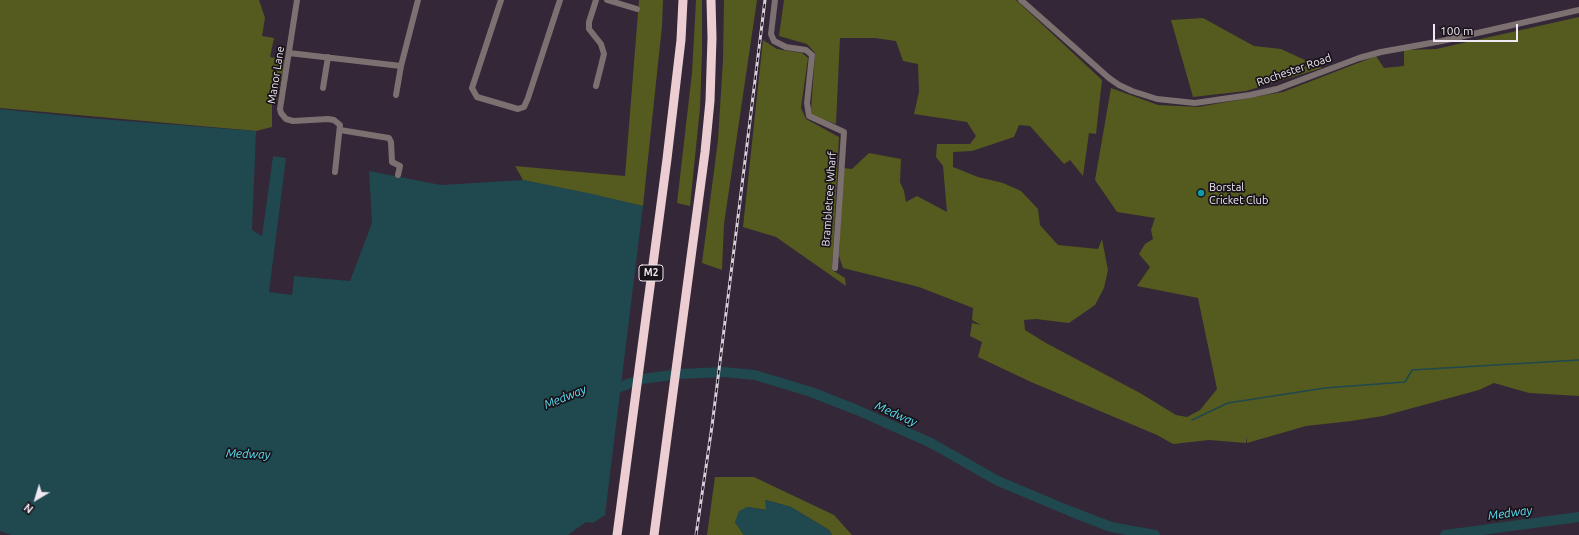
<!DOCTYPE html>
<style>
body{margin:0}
#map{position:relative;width:1579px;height:535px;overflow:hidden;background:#342737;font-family:Ubuntu,sans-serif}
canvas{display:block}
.north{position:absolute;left:16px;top:479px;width:40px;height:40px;-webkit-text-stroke:3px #181219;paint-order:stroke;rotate:218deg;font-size:11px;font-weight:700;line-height:16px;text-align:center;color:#f0e8f2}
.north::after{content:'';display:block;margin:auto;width:14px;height:18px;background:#f0e8f2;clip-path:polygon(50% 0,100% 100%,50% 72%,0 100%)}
.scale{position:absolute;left:1433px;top:24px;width:85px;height:18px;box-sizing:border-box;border:2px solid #f0e8f2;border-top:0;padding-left:5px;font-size:12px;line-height:14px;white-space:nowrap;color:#f0e8f2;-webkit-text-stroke:3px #181219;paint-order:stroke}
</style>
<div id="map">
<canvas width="1579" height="535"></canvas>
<div class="north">N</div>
<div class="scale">100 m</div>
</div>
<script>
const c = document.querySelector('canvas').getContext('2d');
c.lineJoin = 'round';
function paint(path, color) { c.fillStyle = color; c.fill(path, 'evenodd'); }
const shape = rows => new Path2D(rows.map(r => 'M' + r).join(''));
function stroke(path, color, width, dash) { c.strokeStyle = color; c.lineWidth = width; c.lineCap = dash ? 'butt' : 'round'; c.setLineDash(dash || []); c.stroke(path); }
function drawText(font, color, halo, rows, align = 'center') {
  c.font = font + ' Ubuntu,sans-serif'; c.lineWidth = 3.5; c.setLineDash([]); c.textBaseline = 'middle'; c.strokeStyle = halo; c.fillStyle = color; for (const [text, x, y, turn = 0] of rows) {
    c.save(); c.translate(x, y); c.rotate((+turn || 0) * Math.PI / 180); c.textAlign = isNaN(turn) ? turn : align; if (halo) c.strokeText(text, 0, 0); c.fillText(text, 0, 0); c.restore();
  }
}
paint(shape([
 [0,0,259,0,265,18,262,36,274,38,270,57,285,60,277,99,272,104,272,127,256,131,0,108],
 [639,0,663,0,662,26,643,206,523,180,515,166,625,176],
 [696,0,702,0,702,52,700,108,690,206,677,203,692,73],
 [724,0,757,0,724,224,722,270,702,263,718,140,723,60],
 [784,0,1016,0,1102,80,1096,134,1089,133,1083,176,1070,160,1064,164,1030,126,1019,125,1014,137,972,151,953,152,953,167,978,177,1003,183,1021,191,1038,209,1040,225,1058,245,1098,249,1102,239,1108,270,1104,288,1095,305,1069,323,1036,319,1024,320,1025,330,1046,343,1140,393,1176,415,1187,417,1200,410,1217,389,1198,298,1137,286,1150,267,1139,254,1145,244,1153,239,1151,230,1155,218,1117,212,1095,180,1111,88,1158,105,1198,107,1283,92,1376,56,1384,68,1404,66,1404,50,1436,49,1579,17,1579,396,1529,393,1494,383,1479,390,1383,416,1351,421,1306,426,1247,443,1247,436,1246,443,1209,440,1173,444,1157,435,1031,382,978,357,982,342,970,336,972,323,981,325,972,320,973,308,919,287,843,268,839,256,843,168,852,169,869,153,901,159,900,182,904,191,906,202,917,196,947,212,943,166,936,157,937,144,970,144,976,136,967,122,914,114,919,92,918,64,903,61,896,41,875,38,840,38,836,124,812,116,811,110,815,53,807,44,779,36],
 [1203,18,1254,46,1281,49,1322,68,1246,91,1193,97,1171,20],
 [763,40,777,49,802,53,808,58,801,108,806,119,839,137,832,270,845,278,846,286,776,237,743,227],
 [715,477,754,477,834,515,852,535,832,535,829,530,791,507,766,500,767,510,747,507,735,522,744,535,707,535]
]), '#555a1e');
paint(shape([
 [0,109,88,118,256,131,252,230,262,236,273,156,286,158,269,292,292,295,294,276,350,281,372,223,369,171,441,185,523,180,588,193,643,206,605,515,593,523,586,522,568,535,11,535,0,531],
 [765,500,791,507,829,530,832,535,744,535,735,522,739,511,747,507,766,510]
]), '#1f484f');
stroke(shape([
 [1192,420,1228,403,1325,388,1405,382,1412,370,1579,360]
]), '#1f484f', 1.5);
stroke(shape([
 [609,391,642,379,680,374,723,372,755,375,811,392,857,410,931,443,998,481,1072,512,1111,527,1155,535],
 [1445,535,1579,517]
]), '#1f484f', 10);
stroke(shape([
 [297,0,280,109,281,113,286,119,293,121,328,119,334,120,340,125,335,172],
 [501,0,472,88,477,97,518,109,524,107,528,98,560,0],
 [607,0,637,9],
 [775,0,771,34,774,41,786,47,806,50,812,55,807,103,809,116,844,132,835,268],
 [1021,0,1109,78,1119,85,1132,91,1157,99,1195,103,1250,95,1277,89,1359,58,1381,52,1442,41,1579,10],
 [289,53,401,66],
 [596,86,604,54,601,44,589,29,589,22,596,0],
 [323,88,328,57],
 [396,95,401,66,418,0],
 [340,130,389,138,391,142,392,162,400,166,398,175]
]), '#7c7071', 6);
stroke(shape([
 [617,535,667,159,681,40,683,0],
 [654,535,705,152,710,101,712,38,711,0]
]), '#ecced2', 9);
const rail = shape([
 [696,535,712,426,765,0]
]);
stroke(rail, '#d8cfda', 3);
stroke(rail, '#181219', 1.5, [4.5]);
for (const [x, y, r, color] of [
 [1201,193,4,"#0f9aa8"]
]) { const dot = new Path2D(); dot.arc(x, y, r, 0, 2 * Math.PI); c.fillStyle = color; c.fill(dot); stroke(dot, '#181219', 1.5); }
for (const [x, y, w] of [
 [651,273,24]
]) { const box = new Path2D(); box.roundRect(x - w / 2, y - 8, w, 16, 3); c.fillStyle = '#181219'; c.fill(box); stroke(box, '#f0e8f2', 1); }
drawText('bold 10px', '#f0e8f2', null, [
 ["M2",651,273]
]);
drawText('11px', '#f0e8f2', '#181219', [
 ["Rochester Road",1294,70,-19],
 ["Manor Lane",276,75,-81],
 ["Brambletree Wharf",829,199,-86]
]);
drawText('11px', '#f0e8f2', '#181219', [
 ["Borstal",1209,187],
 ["Cricket Club",1209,200]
], 'left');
drawText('italic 12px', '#5ce2f7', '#181219', [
 ["Medway",565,397,-22],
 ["Medway",896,414,24],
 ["Medway",248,454,2],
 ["Medway",1510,513,-8]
]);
</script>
